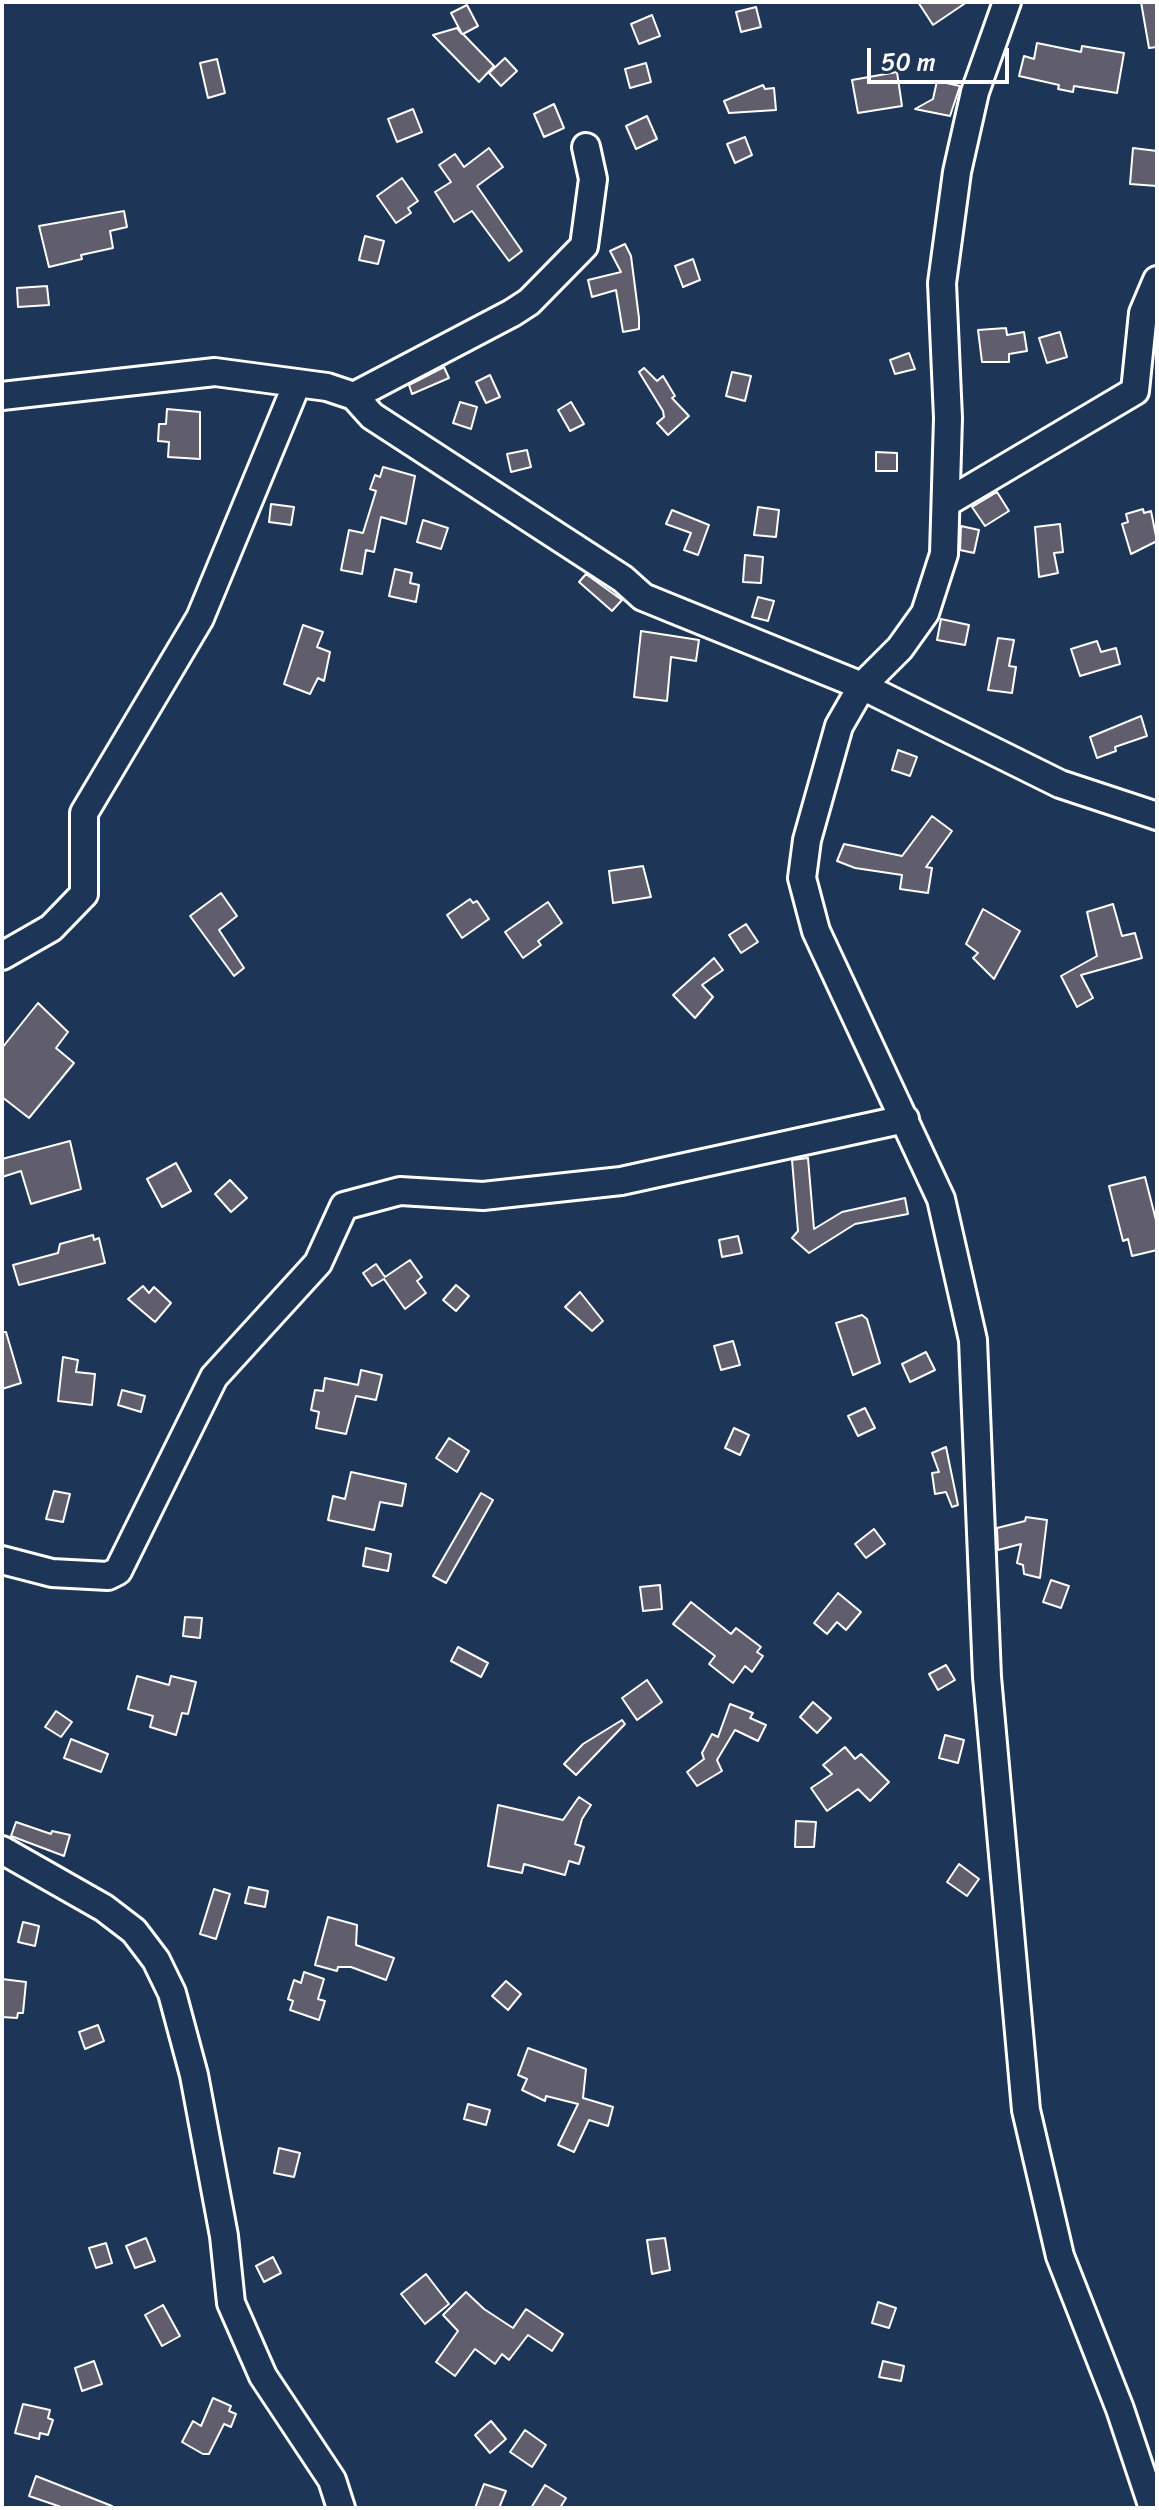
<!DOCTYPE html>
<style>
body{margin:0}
#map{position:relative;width:1159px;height:2510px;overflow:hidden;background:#1d3557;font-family:Sriracha,sans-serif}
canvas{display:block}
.frame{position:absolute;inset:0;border:4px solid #fff;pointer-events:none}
.scale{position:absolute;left:867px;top:48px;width:142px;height:36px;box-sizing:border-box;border:4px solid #fff;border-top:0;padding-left:10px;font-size:24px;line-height:28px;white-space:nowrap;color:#fff;-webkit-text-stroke:6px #1d3557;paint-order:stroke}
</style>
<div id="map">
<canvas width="1159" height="2510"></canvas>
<div class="frame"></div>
<div class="scale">50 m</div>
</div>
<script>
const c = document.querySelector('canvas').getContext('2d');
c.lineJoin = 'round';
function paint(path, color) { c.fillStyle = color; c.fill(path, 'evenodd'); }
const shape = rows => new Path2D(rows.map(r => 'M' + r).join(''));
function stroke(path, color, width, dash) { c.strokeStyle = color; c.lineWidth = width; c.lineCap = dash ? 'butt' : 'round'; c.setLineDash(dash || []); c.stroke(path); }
const building = shape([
 [918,2,967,2,933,25,918,2],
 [1141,2,1157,2,1157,47,1149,48,1141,2],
 [467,5,478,26,463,34,494,66,479,82,433,35,457,28,462,34,451,13,467,5],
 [756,7,761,27,741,32,736,12,756,7],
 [652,15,660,36,639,44,631,24,652,15],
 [1037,43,1081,52,1082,46,1124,53,1117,93,1074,86,1073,92,1058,89,1059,85,1019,76,1024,56,1034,59,1037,43],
 [505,58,517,71,501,86,489,73,505,58],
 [217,59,225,93,208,98,200,63,217,59],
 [646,63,651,82,630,88,625,69,646,63],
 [897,72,902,106,858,113,852,80,897,72],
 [937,81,960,86,950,116,915,109,933,99,937,81],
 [763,85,765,89,774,88,776,110,729,113,724,101,763,85],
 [554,104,564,128,544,137,534,114,554,104],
 [413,109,422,132,397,142,388,119,413,109],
 [647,116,657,139,636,149,626,126,647,116],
 [745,137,752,155,735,163,727,144,745,137],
 [489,148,503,167,477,186,522,251,509,261,472,211,454,222,435,192,451,182,439,165,455,154,464,167,489,148],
 [1133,148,1157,151,1157,186,1130,184,1133,148],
 [402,178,418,201,408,208,411,213,396,223,377,196,402,178],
 [124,211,127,227,110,231,113,248,81,255,82,259,49,267,39,226,124,211],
 [365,236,384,241,378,264,359,260,365,236],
 [625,244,631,256,639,318,639,329,623,332,616,290,592,297,588,280,621,272,610,251,625,244],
 [693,259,700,280,683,287,675,266,693,259],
 [47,286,49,305,18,307,17,288,47,286],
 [1006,328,1007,335,1024,332,1027,351,1009,354,1009,362,982,362,978,330,1006,328],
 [1060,332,1067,357,1047,363,1039,338,1060,332],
 [909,353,915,369,895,374,890,360,909,353],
 [444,367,449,378,412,394,409,385,444,367],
 [644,368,657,381,663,376,675,396,672,398,689,416,668,435,657,423,664,417,663,411,639,372,644,368],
 [732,372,751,376,745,401,726,396,732,372],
 [490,375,500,397,486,403,476,382,490,375],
 [460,402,477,407,471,429,453,423,460,402],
 [571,402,584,424,570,431,558,410,571,402],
 [167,409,200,412,200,459,168,457,169,442,158,441,159,424,166,424,167,409],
 [527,450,531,467,511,472,507,454,527,450],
 [876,452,897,453,897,471,876,471,876,452],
 [383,467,415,476,406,524,381,517,374,552,366,550,362,574,341,570,349,530,363,533,376,491,370,489,375,475,380,477,383,467],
 [997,492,1009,511,985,526,972,507,997,492],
 [271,504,294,507,291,525,269,522,271,504],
 [758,507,779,510,776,537,754,535,758,507],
 [1143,509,1144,513,1151,511,1157,541,1131,554,1122,524,1128,522,1126,514,1143,509],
 [672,510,709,525,698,555,684,550,691,533,666,524,672,510],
 [423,520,448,528,441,549,417,542,423,520],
 [1060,524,1063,552,1054,553,1058,573,1039,577,1035,527,1060,524],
 [961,526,979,530,974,553,960,550,961,526],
 [745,555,763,557,761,583,743,582,745,555],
 [395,569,412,573,410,583,419,585,416,602,389,596,395,569],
 [586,574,622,600,612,611,579,582,586,574],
 [758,597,774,601,768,621,752,617,758,597],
 [941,619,969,625,965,645,937,640,941,619],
 [303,625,323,632,317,647,330,652,324,681,318,678,310,694,284,684,303,625],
 [641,631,699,640,696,661,671,657,667,701,634,697,641,631],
 [998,638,1014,640,1009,666,1016,667,1012,693,988,690,998,638],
 [1097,641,1101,652,1116,648,1120,664,1080,676,1071,649,1097,641],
 [1141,716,1147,736,1115,747,1116,751,1097,758,1090,737,1141,716],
 [898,750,917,757,910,776,892,770,898,750],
 [932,816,952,831,926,867,932,868,928,893,900,889,902,875,855,868,837,861,844,844,902,856,932,816],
 [643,866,651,897,613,903,609,871,643,866],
 [221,893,237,916,219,930,244,968,234,976,190,916,221,893],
 [470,899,473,903,477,901,489,919,462,938,447,915,470,899],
 [548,902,562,923,538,941,541,945,523,958,505,932,548,902],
 [1113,904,1122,936,1135,933,1142,958,1081,975,1093,998,1077,1007,1061,976,1097,956,1087,912,1113,904],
 [983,909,1020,931,994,979,973,958,978,953,966,944,983,909],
 [746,924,758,942,741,953,729,935,746,924],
 [714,958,723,970,702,985,713,997,695,1018,673,995,714,958],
 [38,1003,68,1032,56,1048,74,1063,29,1118,2,1097,2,1048,38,1003],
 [70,1141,81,1189,31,1204,21,1171,2,1177,2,1159,70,1141],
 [808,1158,814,1229,842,1212,905,1198,908,1214,855,1224,809,1253,792,1238,798,1231,792,1160,808,1158],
 [176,1163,191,1191,162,1207,147,1179,176,1163],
 [1145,1177,1157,1224,1157,1250,1132,1256,1128,1239,1123,1241,1109,1186,1145,1177],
 [230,1180,247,1198,231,1212,215,1194,230,1180],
 [93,1235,94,1240,99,1238,105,1263,19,1285,13,1265,58,1253,60,1244,93,1235],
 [738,1236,742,1253,722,1257,719,1240,738,1236],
 [410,1260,422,1277,417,1281,426,1293,405,1309,384,1279,372,1286,363,1273,376,1264,385,1277,410,1260],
 [456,1285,469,1296,456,1311,443,1300,456,1285],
 [143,1286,149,1293,154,1287,171,1303,155,1322,128,1299,143,1286],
 [580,1292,603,1321,592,1331,565,1307,580,1292],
 [862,1315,867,1319,880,1363,853,1375,836,1323,862,1315],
 [2,1332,6,1332,21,1383,2,1389,2,1332],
 [733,1341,740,1365,721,1370,714,1346,733,1341],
 [926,1352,935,1370,910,1382,902,1364,926,1352],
 [63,1357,78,1360,76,1372,95,1374,92,1405,58,1401,63,1357],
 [361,1370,382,1375,376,1400,356,1396,346,1434,316,1428,319,1412,311,1410,315,1390,323,1391,325,1378,358,1385,361,1370],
 [122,1390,145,1396,141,1412,118,1405,122,1390],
 [865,1408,875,1428,858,1436,848,1416,865,1408],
 [734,1428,749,1435,740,1455,725,1448,734,1428],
 [449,1438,469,1451,457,1472,436,1458,449,1438],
 [946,1447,958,1505,952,1507,946,1492,935,1494,932,1473,939,1472,932,1453,946,1447],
 [351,1472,406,1484,402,1506,380,1502,374,1530,328,1520,333,1496,345,1499,351,1472],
 [54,1491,70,1494,63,1522,46,1519,54,1491],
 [481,1493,493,1500,446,1583,433,1576,481,1493],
 [1026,1517,1047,1520,1040,1578,1024,1574,1023,1565,1017,1563,1021,1544,998,1550,997,1528,1025,1521,1026,1517],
 [874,1529,885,1544,866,1558,855,1544,874,1529],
 [366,1548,391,1554,388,1571,363,1566,366,1548],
 [1051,1580,1069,1586,1061,1608,1043,1602,1051,1580],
 [660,1585,662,1609,643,1611,640,1587,660,1585],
 [838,1593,861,1612,846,1630,837,1622,827,1634,814,1623,838,1593],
 [691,1602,731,1634,736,1628,761,1647,757,1652,763,1656,752,1672,745,1666,733,1683,709,1664,715,1656,673,1624,691,1602],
 [185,1617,202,1618,200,1638,183,1636,185,1617],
 [458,1647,488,1663,481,1677,451,1661,458,1647],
 [946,1665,955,1680,938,1690,929,1674,946,1665],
 [137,1676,169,1685,171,1676,196,1682,188,1714,182,1713,176,1735,150,1727,153,1716,128,1709,137,1676],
 [647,1680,662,1702,637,1720,622,1698,647,1680],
 [813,1702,831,1718,817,1733,800,1717,813,1702],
 [730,1704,753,1713,750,1718,766,1725,758,1741,735,1730,717,1760,722,1771,697,1786,687,1772,704,1759,702,1753,712,1734,718,1737,730,1704],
 [56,1711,72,1722,61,1737,45,1727,56,1711],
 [622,1720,625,1724,576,1775,564,1764,583,1744,622,1720],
 [945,1735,964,1740,958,1763,939,1758,945,1735],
 [71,1739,108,1754,101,1772,64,1758,71,1739],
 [845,1747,855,1759,861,1754,889,1782,870,1801,858,1789,827,1811,811,1788,832,1774,823,1765,845,1747],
 [579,1797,591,1805,582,1819,575,1844,584,1847,579,1864,569,1861,565,1875,524,1864,522,1873,488,1866,498,1805,563,1820,579,1797],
 [796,1821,816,1822,814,1847,795,1847,796,1821],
 [16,1822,51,1834,52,1831,70,1835,64,1856,11,1836,16,1822],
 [959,1864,979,1879,967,1896,947,1882,959,1864],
 [249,1887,268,1891,265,1907,245,1903,249,1887],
 [214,1889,230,1894,216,1939,200,1934,214,1889],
 [328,1917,357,1925,356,1945,394,1958,386,1980,351,1967,338,1967,337,1971,315,1965,328,1917],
 [23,1922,39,1926,35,1946,18,1942,23,1922],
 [304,1972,324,1979,318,1999,325,2001,319,2020,290,2010,293,2001,288,1999,294,1980,301,1983,304,1972],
 [2,1979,26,1982,23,2013,18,2013,17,2018,2,2017,2,1979],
 [506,1981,521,1994,508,2010,492,1996,506,1981],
 [98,2025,104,2041,85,2049,79,2032,98,2025],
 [528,2048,586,2069,583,2098,613,2107,608,2126,589,2120,574,2152,558,2145,578,2104,546,2096,545,2101,522,2090,527,2079,518,2075,528,2048],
 [468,2104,490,2110,486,2125,464,2119,468,2104],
 [279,2148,300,2153,294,2177,274,2173,279,2148],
 [146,2238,155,2261,135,2268,126,2246,146,2238],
 [665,2238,670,2270,652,2274,647,2240,665,2238],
 [106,2243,112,2263,96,2268,89,2248,106,2243],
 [273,2257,281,2273,264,2282,256,2266,273,2257],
 [426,2274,449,2304,425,2324,401,2294,426,2274],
 [466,2292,484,2309,513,2328,526,2309,563,2334,552,2351,528,2335,509,2360,502,2354,495,2364,475,2349,455,2376,436,2362,458,2331,443,2315,466,2292],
 [878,2302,896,2308,889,2328,872,2323,878,2302],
 [163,2305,180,2336,162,2346,145,2315,163,2305],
 [94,2361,102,2384,82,2391,75,2368,94,2361],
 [883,2361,904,2366,901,2381,879,2377,883,2361],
 [213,2398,231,2406,229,2411,236,2414,231,2427,224,2424,209,2454,203,2454,182,2442,193,2421,201,2426,213,2398],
 [23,2404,50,2410,48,2418,53,2420,48,2435,40,2433,39,2439,15,2433,23,2404],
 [491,2421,506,2439,490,2453,475,2435,491,2421],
 [525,2430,546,2445,532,2467,510,2452,525,2430],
 [36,2476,112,2506,111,2508,64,2508,29,2496,36,2476],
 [484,2484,506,2491,499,2508,475,2508,484,2484],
 [545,2485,566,2498,560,2508,531,2508,545,2485]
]);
paint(building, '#605d6c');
stroke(building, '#fff', 2);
const minor = shape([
 [1007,2,975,92,957,172,942,283,948,418,944,554,925,613,900,648,862,686,839,726,807,840,802,878,816,931,941,1199,973,1340,987,1677,1026,2110,1060,2256,1120,2409,1153,2508],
 [2,396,215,372,327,387,354,396,372,416,623,579,643,597,862,686,1060,784,1157,816],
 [354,396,512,313,529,302,584,246,593,179,586,147],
 [946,503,1135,391,1143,313,1157,280],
 [2,956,51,928,84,894,84,813,200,618,296,386],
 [2,1560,52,1573,108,1576,118,1571,214,1377,318,1263,344,1206,400,1191,483,1196,621,1181,905,1119],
 [2,1850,104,1908,134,1931,156,1960,172,1993,194,2075,224,2236,231,2303,263,2376,332,2480,341,2508]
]);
stroke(minor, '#fff', 32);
stroke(minor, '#1d3557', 26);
</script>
